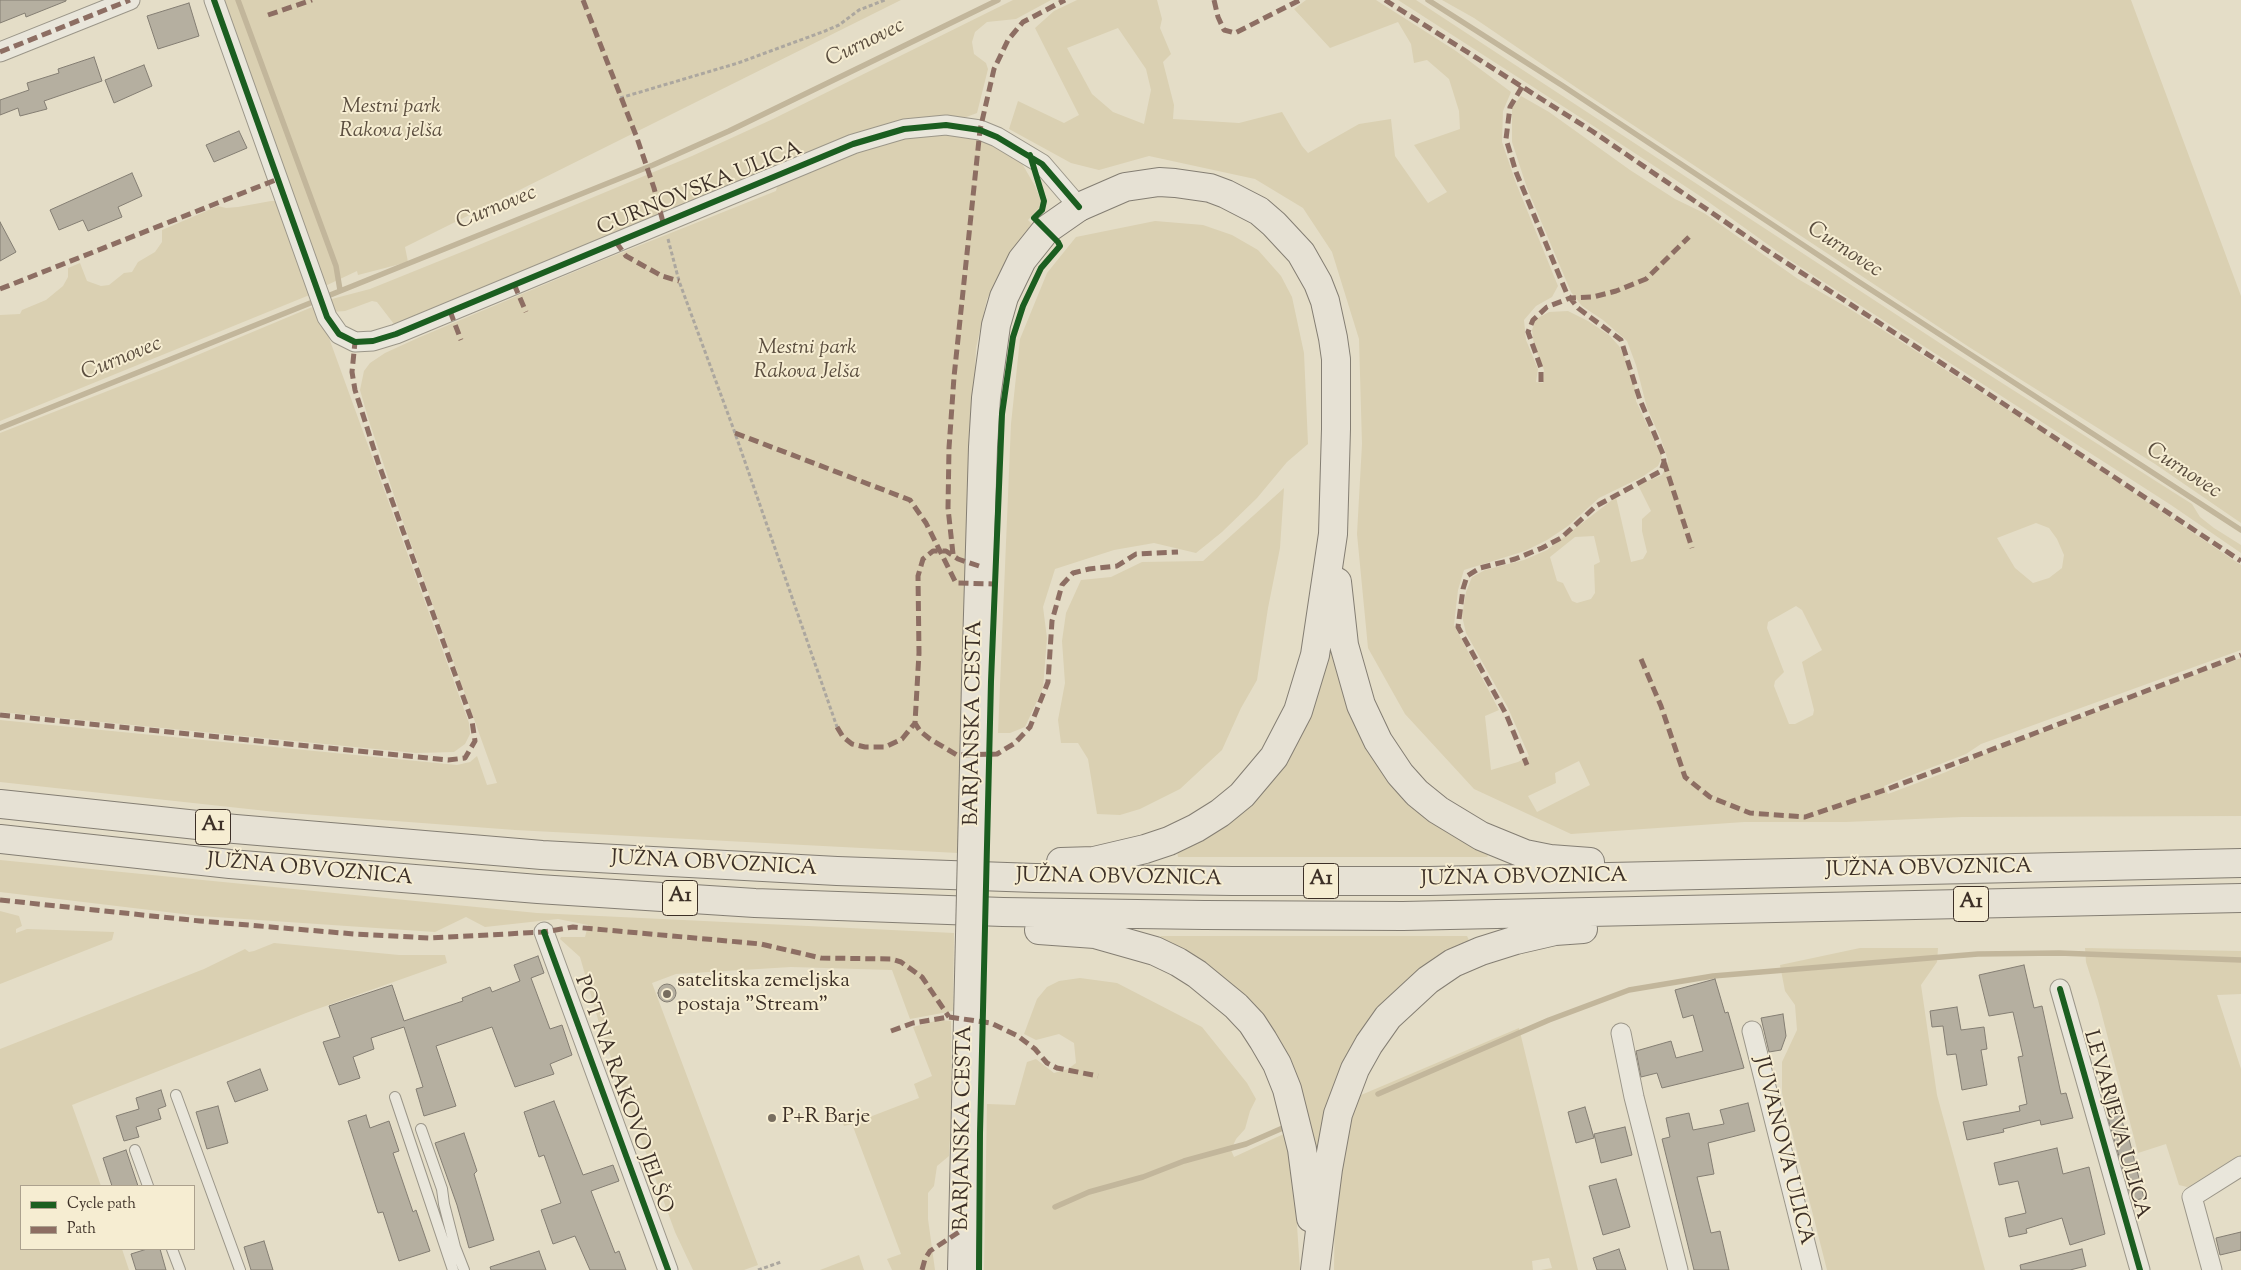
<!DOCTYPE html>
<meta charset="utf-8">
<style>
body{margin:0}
#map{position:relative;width:2241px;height:1270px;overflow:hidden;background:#e4ddc7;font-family:"Sorts Mill Goudy",serif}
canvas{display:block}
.legend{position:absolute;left:20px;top:1185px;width:175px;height:65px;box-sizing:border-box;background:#f6edd2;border:1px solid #aca18e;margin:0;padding:6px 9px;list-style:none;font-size:15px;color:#3d3027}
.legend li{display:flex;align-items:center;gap:10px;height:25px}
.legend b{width:25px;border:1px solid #aca18e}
</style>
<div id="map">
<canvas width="2241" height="1270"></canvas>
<ul class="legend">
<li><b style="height:6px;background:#1b5e20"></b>Cycle path</li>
<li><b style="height:6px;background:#8d6e63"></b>Path</li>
</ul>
</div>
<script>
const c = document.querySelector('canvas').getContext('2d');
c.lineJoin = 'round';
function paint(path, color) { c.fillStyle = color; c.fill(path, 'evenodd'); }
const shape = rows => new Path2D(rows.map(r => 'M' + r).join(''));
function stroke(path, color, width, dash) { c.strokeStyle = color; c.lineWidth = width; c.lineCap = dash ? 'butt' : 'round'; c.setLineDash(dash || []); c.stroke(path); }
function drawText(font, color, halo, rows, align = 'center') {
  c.font = font + ' "Sorts Mill Goudy",serif'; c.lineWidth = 4; c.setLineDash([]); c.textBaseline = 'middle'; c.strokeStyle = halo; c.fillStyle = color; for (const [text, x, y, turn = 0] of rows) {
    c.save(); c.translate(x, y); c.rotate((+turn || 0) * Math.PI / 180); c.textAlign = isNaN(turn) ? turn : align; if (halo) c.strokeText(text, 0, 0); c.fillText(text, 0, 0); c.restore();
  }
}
paint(shape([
 [219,0,901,0,405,247,408,262,358,275,357,271,325,286],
 [1013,0,1051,0,1016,19,987,22,975,32,972,42,974,54,986,63,988,69,977,113,961,119,858,134,795,158,498,282,394,324,377,302,372,301,345,311,332,312,328,300,370,289,474,247,692,156,773,119],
 [1077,0,1157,0,1162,19,1160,28,1171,54,1163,62,1174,105,1173,119,1239,123,1282,112,1302,146,1308,153,1359,124,1391,119,1395,156,1428,203,1447,192,1414,145,1460,129,1459,111,1449,79,1427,60,1414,63,1411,44,1398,22,1330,48,1294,9,1306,0,1376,0,1456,51,1511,92,1503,111,1502,142,1516,183,1558,286,1552,297,1536,306,1524,320,1526,340,1538,369,1536,382,1543,383,1544,370,1534,346,1532,330,1536,319,1549,312,1568,311,1588,321,1609,335,1619,346,1627,361,1635,386,1636,401,1662,457,1658,466,1642,477,1599,498,1568,526,1547,540,1525,551,1464,570,1458,590,1454,625,1499,710,1485,716,1491,770,1518,762,1529,756,1508,708,1466,633,1462,616,1466,592,1472,577,1485,570,1524,560,1547,550,1616,497,1631,562,1643,559,1647,552,1642,531,1642,519,1651,511,1638,485,1662,475,1668,461,1661,439,1647,408,1636,365,1627,341,1603,320,1582,306,1571,292,1527,188,1512,142,1512,108,1521,96,1549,112,1630,170,1675,199,1704,213,1798,279,1850,309,2035,427,2241,565,2241,650,1981,744,1966,754,1884,786,1888,794,1946,772,1989,752,2241,658,2241,816,1962,817,1846,822,1744,822,1571,834,1474,789,1405,714,1368,648,1357,534,1362,444,1359,339,1332,252,1303,208,1255,179,1149,156,1099,170,1071,163,1009,129,1018,101,1064,123,1079,115,1035,28,1054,11],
 [1118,28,1146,69,1151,90,1144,124,1113,112,1092,94,1067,48],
 [2036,523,2049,528,2057,539,2064,555,2062,568,2049,578,2033,583,2015,568,1997,538],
 [1594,536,1600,562,1594,565,1595,593,1591,599,1577,603,1572,601,1563,583,1557,581,1550,557,1575,537],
 [1796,606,1802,610,1822,650,1802,662,1814,710,1813,715,1795,724,1789,724,1774,686,1775,681,1784,672,1767,628,1768,622],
 [1579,761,1590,785,1537,812,1528,796,1556,783,1555,773],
 [1398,0,1416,0,1955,353,2173,492,2192,504,2200,517,2214,528,2241,545,2241,553,2171,505,1788,259,1703,198,1592,125],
 [1442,0,2131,0,2241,296,2241,523,2155,464,1969,347,1577,88,1474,18],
 [956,133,987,141,1020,160,1035,186,1041,201,1039,208,1028,220,1032,224,1010,254,987,299,976,348,962,681,958,853,515,830,276,812,0,782,0,720,457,765,470,762,477,756,487,785,497,783,402,519,369,421,360,390,364,371,370,363,385,353,420,337,598,262,776,191,778,184,862,150,907,137],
 [271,201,277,201,312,294,0,421,0,315,20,314,22,310,46,300,63,286,68,277,68,268,80,263,87,281,101,286,109,285,124,273,132,272,138,262,155,252,162,242,162,230,218,206,226,208,238,207],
 [1155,221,1203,225,1232,235,1258,250,1281,276,1292,297,1304,353,1308,444,1287,462,1257,498,1222,532,1196,553,1154,543,1114,550,1055,569,1043,607,1047,638,1043,688,1025,727,1010,733,998,733,1011,424,1020,339,1047,273,1076,237],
 [317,305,469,723,470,734,465,744,454,752,416,753,0,712,0,433,164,369],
 [1284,488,1280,548,1268,608,1257,680,1241,708,1222,750,1180,789,1140,809,1120,815,1097,814,1088,759,1078,743,1061,743,1058,720,1065,683,1062,641,1066,613,1081,580,1111,577,1142,562,1203,561],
 [1331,624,1336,666,1340,683,1357,731,1378,766,1390,784,1422,815,1448,833,1489,854,1487,857,1178,857,1177,852,1316,699,1327,655],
 [0,860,537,913,954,933,953,1011,910,1019,892,970,791,967,676,974,652,983,758,1265,744,1270,693,1270,675,1232,601,1030,580,957,560,939,561,937,585,937,588,925,558,919,485,927,466,917,435,932,200,916,0,892],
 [0,911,19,916,22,926,16,929,16,933,27,929,114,932,112,940,0,984],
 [1161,936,1467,936,1470,942,1423,967,1405,981,1382,1006,1316,1170,1311,1127,1297,1083,1244,996,1225,979,1199,961,1158,938],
 [274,943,399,955,445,955,447,963,306,1013,72,1105,101,1186,21,1186,21,1249,122,1249,129,1270,0,1270,0,1049,204,969,245,949,249,952,254,951],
 [1860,948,1938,948,1937,962,1921,985,1937,1095,1985,1270,1827,1270,1782,1093,1782,1062,1797,1030,1795,1005,1785,991,1780,965],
 [2085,948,2241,951,2241,994,2217,995,2241,1069,2241,1159,2226,1164,2203,1179,2198,1185,2187,1187,2179,1185,2166,1144,2138,1153,2098,1000,2086,962],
 [1080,978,1117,983,1202,1027,1247,1083,1256,1099,1250,1111,1245,1129,1236,1139,1231,1150,1234,1157,1286,1133,1294,1180,1300,1270,984,1270,987,1104,1015,1105,1027,1062,1036,1059,1054,1073,1068,1069,1076,1063,1074,1043,1059,1034,1036,1040,1024,1034,1037,999,1047,987,1059,981],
 [939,1020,951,1021,952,1104,949,1156,937,1166,934,1186,928,1193,928,1219,935,1270,892,1270,887,1259,901,1254,852,1124,844,1126,840,1116,848,1111,854,1123,919,1098,914,1084,932,1076,913,1027],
 [1519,1028,1578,1270,1541,1270,1552,1268,1549,1258,1532,1261,1533,1270,1334,1270,1335,1195,1354,1098],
 [859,1255,864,1270,820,1270]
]), '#dad0b2');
stroke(shape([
 [238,0,336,266,340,290],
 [1428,0,1563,86,1856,280,2241,530],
 [0,428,653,165,729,131,998,0],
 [1378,1094,1549,1020,1629,990,1713,976,1978,954,2059,953,2241,960],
 [1055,1207,1089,1192,1143,1177,1184,1161,1246,1144,1285,1127]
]), '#c2b69b', 5.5);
const building = shape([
 [0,0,66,0,66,1,26,17,25,13,0,23,0,0],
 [189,3,199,36,158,49,147,16,189,3],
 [94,57,102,81,44,101,47,109,20,116,18,108,0,115,0,100,29,90,27,83,59,73,58,69,94,57],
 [144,65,152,86,114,103,105,80,144,65],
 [239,131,247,148,214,162,206,145,239,131],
 [132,173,142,196,118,207,122,217,88,231,83,220,59,230,50,210,132,173],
 [0,222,16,252,0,261,0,222],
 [538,956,544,973,531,978,550,1029,562,1025,572,1055,550,1064,554,1074,515,1087,492,1027,436,1046,456,1106,424,1116,416,1089,423,1087,404,1027,371,1038,374,1049,353,1057,360,1078,339,1085,323,1042,340,1037,329,1006,392,985,404,1021,463,1001,462,998,490,987,492,992,520,981,514,965,538,956],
 [2024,965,2034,1008,2042,1006,2061,1094,2066,1093,2073,1118,2041,1125,2040,1120,2003,1129,2004,1132,1967,1140,1963,1122,2020,1111,2019,1106,2027,1104,2018,1057,2023,1056,2013,1012,1989,1016,1979,975,2024,965],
 [1715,979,1725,1013,1728,1012,1744,1068,1662,1088,1657,1073,1641,1077,1636,1051,1671,1041,1676,1058,1703,1051,1693,1015,1683,1018,1675,990,1715,979],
 '658 993a9 9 0 1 1 18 0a9 9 0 1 1-18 0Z',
 [1957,1007,1961,1030,1984,1027,1987,1049,1981,1050,1987,1085,1962,1090,1956,1054,1947,1055,1943,1026,1932,1027,1930,1011,1957,1007],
 [1783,1014,1786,1036,1781,1050,1769,1052,1761,1018,1783,1014],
 [260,1069,268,1090,235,1102,227,1082,260,1069],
 [161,1090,166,1106,158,1109,161,1119,136,1127,139,1137,124,1141,116,1116,139,1109,136,1098,161,1090],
 [2116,1097,2126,1136,2128,1135,2144,1198,2132,1201,2103,1101,2116,1097],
 [554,1101,583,1175,613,1165,619,1181,591,1191,615,1253,619,1251,626,1270,590,1270,575,1236,553,1244,541,1210,561,1203,544,1155,539,1157,524,1112,554,1101],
 [1748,1103,1755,1131,1708,1143,1714,1174,1697,1177,1711,1233,1720,1231,1729,1270,1694,1270,1662,1139,1670,1137,1666,1118,1689,1113,1693,1130,1724,1124,1720,1110,1748,1103],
 [218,1106,228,1143,207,1149,196,1112,218,1106],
 [1585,1107,1594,1138,1576,1143,1568,1112,1585,1107],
 [366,1115,370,1128,389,1121,399,1151,393,1153,413,1212,416,1210,430,1251,399,1261,383,1212,378,1213,348,1121,366,1115],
 [1625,1127,1632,1155,1601,1163,1594,1134,1625,1127],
 [464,1133,477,1171,474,1174,494,1240,469,1248,457,1205,435,1143,464,1133],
 [2057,1148,2063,1174,2089,1167,2105,1234,2070,1245,2062,1218,2026,1229,2027,1233,2009,1237,2005,1218,2026,1213,2018,1181,1999,1185,1994,1163,2057,1148],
 [126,1150,138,1186,112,1186,103,1158,126,1150],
 [1616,1179,1630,1227,1603,1235,1589,1186,1616,1179],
 [2241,1232,2241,1250,2220,1255,2216,1238,2241,1232],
 [264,1241,273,1270,251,1270,244,1247,264,1241],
 [147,1249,160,1249,166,1270,136,1270,131,1254,147,1249],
 [1619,1249,1626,1270,1597,1270,1593,1258,1619,1249],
 [2082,1249,2086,1266,2070,1270,2021,1270,2020,1265,2082,1249],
 [539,1251,546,1270,491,1270,490,1267,539,1251]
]);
paint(building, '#b5afa0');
stroke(building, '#847e73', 1);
const service = shape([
 [176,1095,240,1270],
 [395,1097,453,1270],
 [421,1129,442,1189,444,1204,455,1247,464,1270],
 [135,1150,148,1186],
 [172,1249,180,1270]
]);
const minor = shape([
 [214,0,327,317,339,334,355,342,373,341,396,334,853,144,904,129,946,125,980,130,997,137,1042,164,1079,207],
 [0,52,130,0],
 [544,932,668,1270],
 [2060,989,2140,1270],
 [1752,1031,1812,1270],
 [1621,1033,1634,1097,1678,1270],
 [2212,1270,2192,1197,2241,1166]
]);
const primary = shape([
 [976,681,983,447,986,398,996,325,1004,297,1022,260,1046,230,1079,207],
 [962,1270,966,1104]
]);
const motorway = shape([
 [1337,582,1344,645,1361,705,1378,741,1400,774,1417,793,1438,810,1481,836,1525,854,1550,859,1590,862],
 [0,804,235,829,542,855,837,871,1035,878,1232,881,1429,881,2241,863],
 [0,839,230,864,538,889,755,903,1003,912,1204,915,1403,916,2241,898],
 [1061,862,1094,861,1145,849,1169,841,1196,828,1220,813,1242,795,1274,757,1298,711,1315,655,1333,534,1336,429,1336,359,1333,338,1325,301,1318,283,1301,253,1274,224,1259,211,1226,194,1210,188,1175,183,1159,182,1125,187,1079,207],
 [1039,930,1095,934,1155,951,1178,962,1197,974,1236,1006,1252,1023,1263,1040,1277,1064,1287,1089,1302,1149,1311,1218],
 [1315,1270,1328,1169,1338,1114,1355,1069,1369,1044,1388,1017,1428,980,1453,963,1481,951,1516,940,1555,931,1583,929]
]);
stroke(service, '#9b9689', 12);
stroke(minor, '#9b9689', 21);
stroke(primary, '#847e73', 30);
stroke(motorway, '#847e73', 30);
stroke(shape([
 [620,98,738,63,825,31,839,25,859,10,885,0],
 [668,239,679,281,735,433,837,727],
 [758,1270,781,1262]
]), '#aca79f', 3, [4, 2.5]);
stroke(service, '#e9e6db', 10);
stroke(minor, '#e9e6db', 19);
stroke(primary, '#e6e1d4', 28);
stroke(motorway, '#e6e1d4', 28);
const primaryBridge = shape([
 [966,1104,976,681]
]);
stroke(primaryBridge, '#847e73', 30, []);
stroke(primaryBridge, '#e6e1d4', 28);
stroke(shape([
 [583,0,637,138,654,188,663,222],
 [1214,0,1218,17,1224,30,1235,33,1300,0],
 [1385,0,1592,131,1765,249,1969,381,2241,561],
 [268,15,312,0],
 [0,52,130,0],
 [1522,87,1510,107,1506,139,1516,172,1567,294,1578,308,1621,340,1640,400,1663,454,1664,462,1661,471,1596,506,1561,538,1542,548,1515,559,1480,568,1467,576,1463,589,1458,627,1506,714,1527,765],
 [616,242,626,256,662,276,679,281],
 [514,284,526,312],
 [0,289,278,179],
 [450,311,461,340],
 [1541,382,1541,368,1528,332,1533,320,1547,307,1570,298,1593,297,1616,291,1646,279,1689,237],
 [735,433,910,500,926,523,956,583,994,584],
 [1664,462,1692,548],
 [953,554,948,508,949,448,954,377,980,130,994,69,1008,40,1023,22,1065,0],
 [979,566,958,559,946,551,933,551,923,559,918,576,919,653,915,723,920,731,930,739,957,755,997,754,1015,743,1030,727,1048,682,1052,621,1062,585,1073,573,1089,569,1117,566,1136,554,1178,552],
 [1641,659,1661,706,1685,777,1710,797,1750,813,1805,817,1885,790,2241,655],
 [0,715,448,760,465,758,475,741,472,721,378,462,355,390,352,372,355,342],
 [837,727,843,737,852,744,865,747,885,747,902,739,915,723],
 [0,900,200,921,354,934,430,938,544,932,573,927,761,944,821,958,891,959,901,962,922,977,949,1017],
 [891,1031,913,1023,949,1017,991,1023,1018,1036,1035,1049,1047,1063,1057,1068,1098,1076],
 [922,1270,925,1259,930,1251,962,1230]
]), '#8d6e63', 5, [10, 5]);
stroke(shape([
 [214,0,327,317,339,334,355,342,373,341,396,334,853,144,904,129,946,125,980,130,997,137,1042,164,1079,207],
 [544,932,668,1270],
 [2060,989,2140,1270],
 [979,1270,980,1133,991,681,1002,414,1013,337,1023,306,1041,268,1060,246,1058,242,1034,218,1042,210,1044,201,1030,155]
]), '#1b5e20', 6);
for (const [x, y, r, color] of [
 [667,994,5,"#776d5f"],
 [772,1118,5,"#776d5f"]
]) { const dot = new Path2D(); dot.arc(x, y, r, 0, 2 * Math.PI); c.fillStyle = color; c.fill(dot); stroke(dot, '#f6edd2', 2); }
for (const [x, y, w] of [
 [213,827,35],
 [1321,881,35],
 [680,898,35],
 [1971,904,35]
]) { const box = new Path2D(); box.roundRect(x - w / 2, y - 17.5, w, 35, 4); c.fillStyle = '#f6edd2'; c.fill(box); stroke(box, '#3d3027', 1); }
drawText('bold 20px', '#3d3027', null, [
 ["A1",213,827],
 ["A1",1321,881],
 ["A1",680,898],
 ["A1",1971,904]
]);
drawText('italic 21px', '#5b4e3f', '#f6edd2', [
 ["Mestni park",391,108],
 ["Rakova jelša",391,132],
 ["Mestni park",807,349],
 ["Rakova Jelša",807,373]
]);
drawText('21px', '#3d3027', '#f6edd2', [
 ["CURNOVSKA ULICA",700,190,-22],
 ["BARJANSKA CESTA",975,723,-89],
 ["JUŽNA OBVOZNICA",714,865,3],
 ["JUŽNA OBVOZNICA",1929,870,-1],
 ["JUŽNA OBVOZNICA",310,871,5],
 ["JUŽNA OBVOZNICA",1119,879,1],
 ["JUŽNA OBVOZNICA",1524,879,-1],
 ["POT NA RAKOVO JELŠO",622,1095,70],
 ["LEVARJEVA ULICA",2115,1125,74],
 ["BARJANSKA CESTA",965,1128,-89],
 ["JUVANOVA ULICA",1782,1151,76]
]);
drawText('21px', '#3d3027', '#f6edd2', [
 ["satelitska zemeljska",677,982],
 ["postaja \"Stream\"",677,1006],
 ["P+R Barje",782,1118]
], 'left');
drawText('italic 22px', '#5b4e3f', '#f6edd2', [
 ["Curnovec",866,44,-26],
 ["Curnovec",497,209,-22],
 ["Curnovec",1844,251,33],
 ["Curnovec",122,360,-22],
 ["Curnovec",2183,472,33]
]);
</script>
